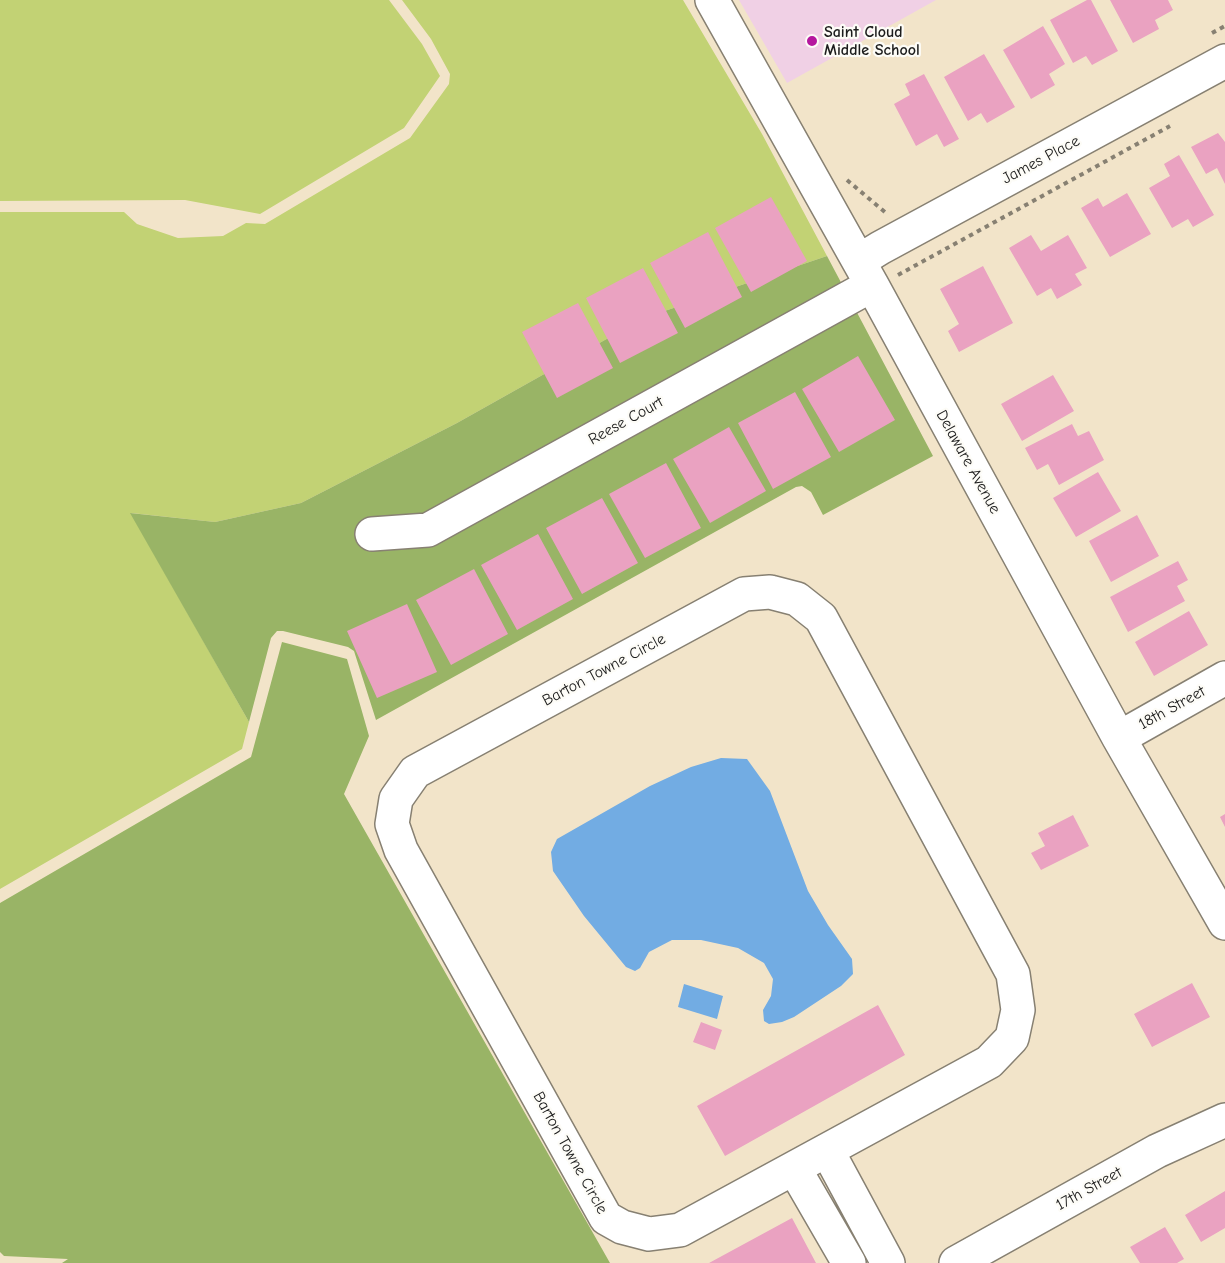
<!DOCTYPE html>
<style>
body{margin:0}
canvas{display:block;background:#f2e4c9}
</style>
<canvas width="1225" height="1263"></canvas>
<script>
const c = document.querySelector('canvas').getContext('2d');
c.lineJoin = 'round';
function paint(path, color) { c.fillStyle = color; c.fill(path, 'evenodd'); }
const shape = rows => new Path2D(rows.map(r => 'M' + r).join(''));
function stroke(path, color, width, dash) { c.strokeStyle = color; c.lineWidth = width; c.lineCap = dash ? 'butt' : 'round'; c.setLineDash(dash || []); c.stroke(path); }
function drawText(font, color, halo, rows, align = 'center') {
  c.font = font + ' "Comic Neue",sans-serif'; c.lineWidth = 4.5; c.setLineDash([]); c.textBaseline = 'middle'; c.strokeStyle = halo; c.fillStyle = color; for (const [text, x, y, turn = 0] of rows) {
    c.save(); c.translate(x, y); c.rotate((+turn || 0) * Math.PI / 180); c.textAlign = isNaN(turn) ? turn : align; if (halo) c.strokeText(text, 0, 0); c.fillText(text, 0, 0); c.restore();
  }
}
paint(shape([
 [739,0,936,0,787,83]
]), '#f0d0e5');
paint(shape([
 [0,0,389,0,422,44,440,76,404,128,260,214,185,200,0,201],
 [402,0,683,0,762,134,827,256,644,318,457,423,301,503,215,522,131,513,249,722,242,749,0,889,0,212,124,212,137,224,178,238,223,236,246,223,265,224,410,138,449,84,450,74,431,39]
]), '#c2d274');
paint(shape([
 [827,256,933,456,823,515,811,492,802,486,796,487,376,720,354,651,348,647,283,631,277,631,271,638,249,722,130,513,215,522,301,503,457,423,644,318],
 [282,642,347,659,369,736,344,794,610,1263,62,1263,68,1259,4,1256,0,1252,0,903,251,757]
]), '#99b466');
paint(shape([
 [721,758,747,759,770,791,808,891,828,925,852,959,853,974,841,986,794,1017,782,1022,769,1024,764,1021,763,1010,771,996,773,979,764,963,738,948,701,940,672,940,649,952,640,968,635,971,626,967,584,916,553,871,551,852,557,839,650,786,691,767],
 [684,984,723,996,717,1019,678,1007]
]), '#72ace3');
paint(shape([
 [1087,0,1091,0,1118,51,1092,65,1086,56,1073,63,1050,20],
 [1110,0,1168,0,1173,10,1155,20,1159,29,1133,43],
 [1043,26,1065,64,1049,74,1055,85,1031,99,1003,50],
 [984,54,1015,107,987,123,981,113,968,121,944,77],
 [924,74,959,139,944,147,937,134,916,146,894,104,910,95,905,84],
 [1218,133,1225,142,1225,184,1217,168,1206,174,1191,147],
 [1179,155,1214,215,1193,227,1188,219,1172,228,1149,188,1170,176,1164,164],
 [1127,193,1151,234,1110,257,1081,208,1098,198,1103,207],
 [771,197,807,261,751,292,715,228],
 [708,232,742,297,685,328,650,263],
 [1031,235,1041,251,1068,235,1087,268,1075,274,1082,285,1057,299,1051,288,1037,296,1009,248],
 [983,266,1013,323,959,352,948,331,959,324,940,289],
 [643,268,678,333,620,363,586,298],
 [578,303,613,368,557,398,522,332],
 [858,356,895,420,839,452,802,389],
 [1053,375,1074,411,1022,441,1001,404],
 [795,392,831,457,773,489,738,423],
 [1072,424,1078,436,1089,431,1104,460,1059,485,1048,464,1037,470,1025,448],
 [729,427,766,491,710,523,673,459],
 [666,463,701,528,645,558,609,494],
 [1098,472,1121,511,1076,537,1053,498],
 [602,498,638,563,582,594,546,528],
 [1137,515,1159,556,1111,582,1089,541],
 [538,534,573,599,517,630,481,565],
 [1178,561,1188,580,1177,586,1185,601,1128,632,1110,597],
 [474,569,508,634,451,665,416,600],
 [407,604,437,672,377,698,347,631],
 [1189,611,1208,645,1154,676,1135,642],
 [1225,814,1225,827,1220,817],
 [1073,815,1089,846,1041,870,1031,853,1045,846,1038,833],
 [1192,983,1210,1017,1152,1047,1134,1014],
 [878,1005,905,1055,725,1156,697,1106],
 [701,1022,722,1030,715,1050,693,1042],
 [1225,1191,1225,1228,1201,1242,1185,1215],
 [792,1218,816,1263,709,1263],
 [1165,1227,1184,1259,1177,1263,1140,1263,1130,1247]
]), '#eaa2c1');
const minor = shape([
 [712,0,872,285,1119,738,1225,923],
 [859,261,880,248,1225,61],
 [372,534,428,530,872,285],
 [770,592,797,599,821,618,1013,974,1018,1010,1012,1038,989,1062,680,1230,649,1234,622,1227,606,1218,401,850,392,824,396,799,415,772,744,594,770,592],
 [1119,738,1225,678],
 [827,1150,888,1263],
 [794,1168,849,1263],
 [956,1263,1157,1151,1225,1120]
]);
stroke(minor, '#878072', 36);
stroke(shape([
 [1212,33,1225,26],
 [847,180,886,213,887,212],
 [898,275,1170,126]
]), '#878072', 4, [4.5, 4.5]);
stroke(minor, '#fff', 33);
for (const [x, y, r, color] of [
 [812,41,6,"#b5179e"]
]) { const dot = new Path2D(); dot.arc(x, y, r, 0, 2 * Math.PI); c.fillStyle = color; c.fill(dot); stroke(dot, '#fdfcf7', 2); }
drawText('bold 16px', '#1c1c1c', '#fdfcf7', [
 ["Saint Cloud",824,32],
 ["Middle School",824,50]
], 'left');
drawText('16px', '#1c1c1c', '#fdfcf7', [
 ["James Place",1041,160,-28],
 ["Reese Court",626,421,-29],
 ["Delaware Avenue",968,462,61],
 ["Barton Towne Circle",604,670,-28],
 ["18th Street",1172,708,-29],
 ["Barton Towne Circle",570,1153,61],
 ["17th Street",1089,1189,-29]
]);
</script>
